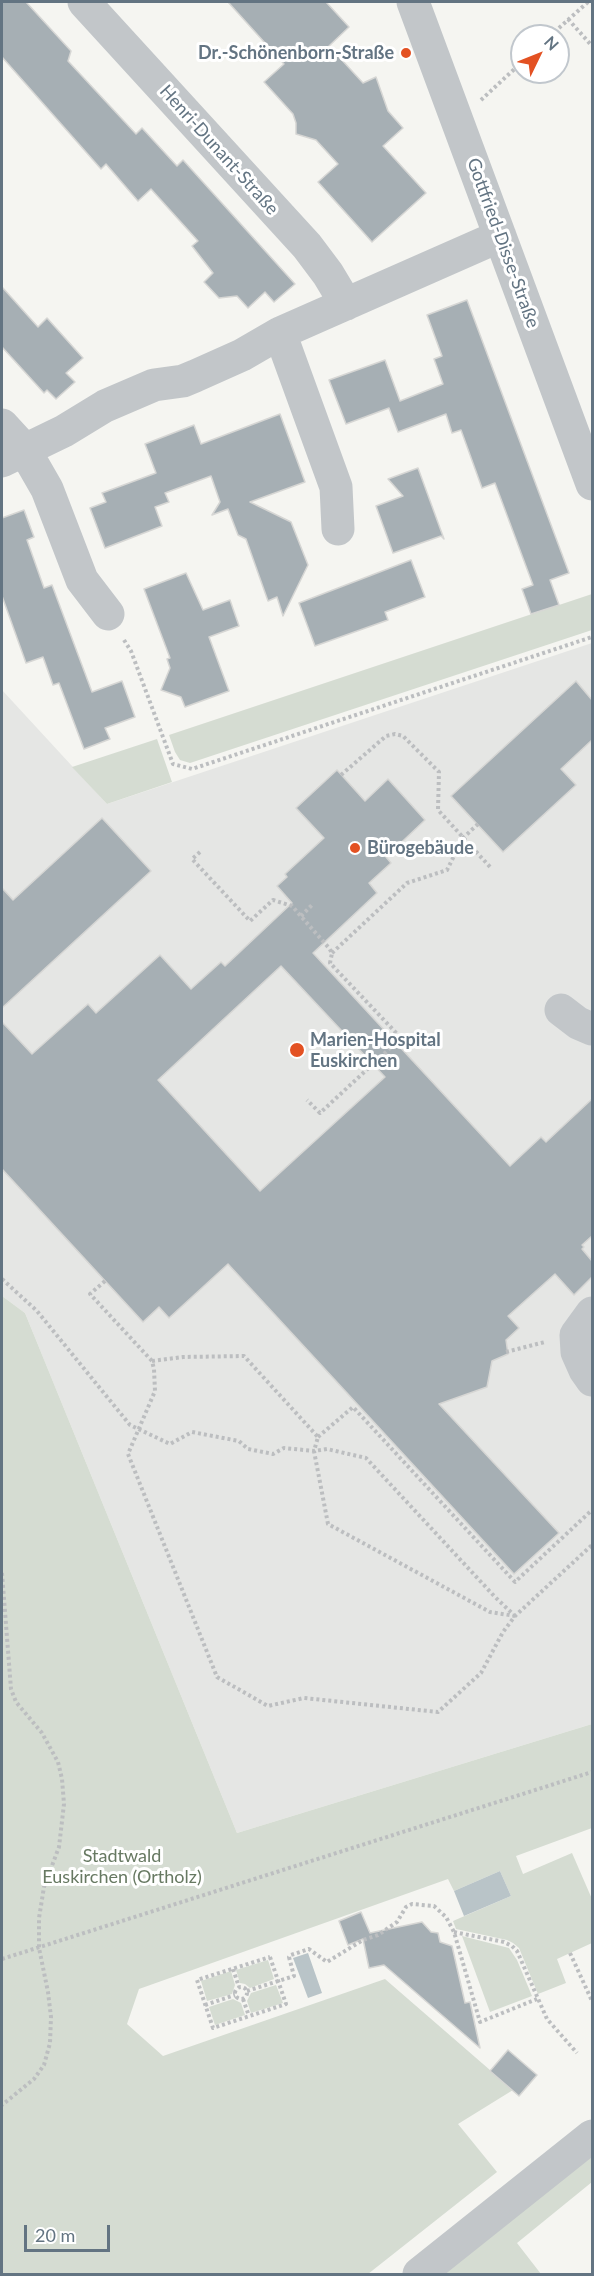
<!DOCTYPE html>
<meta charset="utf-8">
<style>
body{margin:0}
#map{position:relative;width:594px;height:2276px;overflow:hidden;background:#f5f5f1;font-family:Lato,sans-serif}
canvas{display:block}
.frame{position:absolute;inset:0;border:3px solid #637482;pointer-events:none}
.north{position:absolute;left:510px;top:24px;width:60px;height:60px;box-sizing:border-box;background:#fff;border:2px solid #c1c7cd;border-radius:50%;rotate:47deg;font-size:16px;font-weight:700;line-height:24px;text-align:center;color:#637482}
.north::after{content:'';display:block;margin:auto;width:21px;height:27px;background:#e35122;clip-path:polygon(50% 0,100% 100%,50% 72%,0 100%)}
.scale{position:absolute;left:24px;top:2225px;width:86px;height:27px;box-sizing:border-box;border:3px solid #637482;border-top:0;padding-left:8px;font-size:18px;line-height:21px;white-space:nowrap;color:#637482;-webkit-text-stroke:4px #fff;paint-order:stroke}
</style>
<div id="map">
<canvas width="594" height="2276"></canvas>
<div class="frame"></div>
<div class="north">N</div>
<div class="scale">20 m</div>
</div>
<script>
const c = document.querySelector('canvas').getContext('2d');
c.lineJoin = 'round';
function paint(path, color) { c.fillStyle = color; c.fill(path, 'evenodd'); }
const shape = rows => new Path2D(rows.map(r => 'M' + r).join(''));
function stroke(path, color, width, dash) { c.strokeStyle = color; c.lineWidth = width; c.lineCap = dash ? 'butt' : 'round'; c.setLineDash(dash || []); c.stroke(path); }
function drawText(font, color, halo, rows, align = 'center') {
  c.font = font + ' Lato,sans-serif'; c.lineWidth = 6; c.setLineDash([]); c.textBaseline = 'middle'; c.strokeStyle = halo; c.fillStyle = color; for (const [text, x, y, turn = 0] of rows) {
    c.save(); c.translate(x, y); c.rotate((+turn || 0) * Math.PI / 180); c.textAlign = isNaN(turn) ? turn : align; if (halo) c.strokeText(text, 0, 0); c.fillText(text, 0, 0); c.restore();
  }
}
paint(shape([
 [592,643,592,1724,237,1833,25,1313,2,1296,2,690,107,804]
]), '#e5e6e4');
paint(shape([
 [592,594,592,630,190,763,180,760,175,752,169,735],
 [157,739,172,782,107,804,72,767],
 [2,1296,25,1313,237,1833,592,1724,592,1828,516,1856,523,1874,572,1853,592,1899,592,1943,557,1959,566,1983,538,1994,519,1948,513,1943,507,1940,456,1929,453,1921,511,1896,500,1871,454,1891,448,1879,139,1989,127,2024,163,2056,385,1979,513,2090,458,2124,497,2172,368,2274,2,2274],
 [462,1936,509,1948,517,1960,532,1996,490,2012],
 [268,1960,274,1979,250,1988,245,1984,240,1983,236,1970],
 [231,1971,235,1985,232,1994,207,2001,201,1981],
 [276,1985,283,2003,251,2013,247,2001,251,1993],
 [233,1999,241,2003,245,2015,215,2025,209,2007],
 [592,2154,592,2182,517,2243,541,2274,440,2274]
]), '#d5dcd2');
paint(shape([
 [500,1871,511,1896,464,1916,454,1891],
 [308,1953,322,1993,308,1998,293,1958]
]), '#b9c4c8');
const building = shape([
 [2,2,26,2,71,51,68,61,136,134,142,128,177,166,183,160,295,284,274,302,265,292,248,308,237,296,219,298,204,282,213,273,192,246,198,241,151,189,138,201,106,164,101,169,2,57,2,2],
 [228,2,326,2,349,27,329,46,363,83,376,77,388,111,403,128,383,146,426,193,372,242,318,182,338,164,316,140,296,134,296,123,293,114,264,82,284,64,228,2],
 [2,287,38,327,47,318,83,358,66,373,75,382,56,399,47,390,44,393,2,347,2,287],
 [467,300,569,573,550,580,559,605,531,614,522,589,533,585,495,483,482,488,461,430,452,433,446,414,398,432,389,408,346,424,329,380,385,360,400,401,443,384,434,359,442,356,427,315,467,300],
 [280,414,305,482,250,502,291,522,308,565,283,616,277,597,268,601,246,539,238,535,228,509,212,515,220,502,211,476,165,493,169,502,155,507,162,526,105,548,90,508,106,502,102,493,156,473,145,444,194,425,201,444,280,414],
 [418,468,444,539,441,536,393,553,376,506,403,496,388,479,418,468],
 [24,510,34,537,27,540,44,588,52,585,92,692,122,681,135,717,105,728,110,739,84,749,59,683,53,685,43,657,26,663,2,596,2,518,24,510],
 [411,560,425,597,385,612,388,620,315,646,299,603,411,560],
 [186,573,203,610,230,600,239,626,209,637,229,691,185,707,181,697,161,690,170,668,167,659,170,658,144,589,186,573],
 [576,681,592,700,592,740,561,769,576,785,503,852,451,796,576,681],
 [337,770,365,801,388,779,425,820,386,857,391,863,369,883,377,893,313,953,510,1166,541,1137,546,1142,592,1099,592,1236,582,1245,584,1247,582,1249,592,1261,592,1277,574,1295,555,1274,508,1316,519,1328,506,1340,508,1354,492,1361,487,1387,439,1404,559,1533,514,1574,228,1264,169,1318,159,1307,143,1322,2,1169,2,1022,32,1054,88,1004,96,1013,160,955,191,989,221,962,225,966,292,903,277,886,287,877,285,874,324,838,296,808,337,770],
 [281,966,385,1077,260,1191,158,1080,281,966],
 [102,818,151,871,2,1008,2,888,13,900,102,818],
 [361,1912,370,1933,422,1922,431,1932,438,1933,440,1942,452,1946,465,2003,470,2002,480,2048,384,1965,369,1968,363,1939,348,1945,339,1921,361,1912],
 [508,2050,537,2075,519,2096,490,2071,508,2050]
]);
paint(building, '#a6afb4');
stroke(building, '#d6d6d4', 1.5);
stroke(shape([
 [568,19,592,46],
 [550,36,588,2],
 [481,100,522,62],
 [124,640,131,651,173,764,192,769,592,637],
 [341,775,386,736,395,734,403,736,439,772,438,810,491,868],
 [200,852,192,859,250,921,273,900,292,906,329,948,332,953,330,963,401,1038,320,1113,307,1100],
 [301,916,312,905],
 [332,953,407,883,447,870,463,838,478,824],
 [2,1279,37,1311,130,1425,170,1444,192,1432,239,1441,248,1449,273,1454,284,1448,314,1451,327,1449,366,1458,495,1597,515,1616],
 [105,1281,90,1294,152,1361,154,1369,155,1391,128,1454,217,1677,268,1706,304,1698,438,1712,481,1673,503,1632,515,1616,592,1545],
 [506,1352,545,1342],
 [152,1361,183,1357,244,1356,318,1437,314,1451,328,1524,490,1612,515,1616],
 [318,1437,353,1407,515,1582,592,1510],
 [2,1573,11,1689,16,1702,42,1733,58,1762,62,1779,64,1804,59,1847,44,1887,39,1918,39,1948,48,1992,51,2017,50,2043,44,2065,34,2079,2,2105],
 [454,1932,504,1942,512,1946,517,1951,547,2019,577,2053],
 [570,1953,592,2001],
 [270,1957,286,2004,213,2028,197,1980,270,1957],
 [2,1959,592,1772],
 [233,1969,239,1987],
 '235 1993a6 6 0 1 1 12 0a6 6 0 1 1-12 0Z',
 [247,1991,294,1976,289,1957,291,1955,309,1949,327,1962,363,1940,378,1935,397,1922,406,1907,412,1904,434,1906,446,1917,454,1932,480,2022,537,1999],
 [243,1999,249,2016],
 [205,2005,235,1995]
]), '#bcbec0', 4, [3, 3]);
stroke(shape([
 [84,2,307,246,328,274,346,304],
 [413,2,592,484],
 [280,333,336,487,338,529],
 [2,425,24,449,47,489,82,580,108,614],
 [2,461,64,431,105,406,154,385,183,381,195,376,242,355,280,333,500,236],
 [561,1010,578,1023,592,1029],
 [592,1313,576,1335,577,1352,585,1370,592,1380],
 [419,2274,592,2136]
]), '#c2c6c9', 33);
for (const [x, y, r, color] of [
 [406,53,6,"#e35122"],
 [355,848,6,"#e35122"],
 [297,1050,8,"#e35122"]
]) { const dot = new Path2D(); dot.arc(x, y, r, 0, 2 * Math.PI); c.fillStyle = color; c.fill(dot); stroke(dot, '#fff', 2); }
drawText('bold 18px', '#637482', '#fff', [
 ["Dr.-Schönenborn-Straße",394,53,"right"],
 ["Bürogebäude",367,848],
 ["Marien-Hospital",310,1040],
 ["Euskirchen",310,1061]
], 'left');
drawText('18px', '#637482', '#fff', [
 ["Henri-Dunant-Straße",219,150,48],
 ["Gottfried-Disse-Straße",503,243,70]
]);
drawText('18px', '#677962', '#fff', [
 ["Stadtwald",122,1856],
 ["Euskirchen (Ortholz)",122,1877]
]);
</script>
